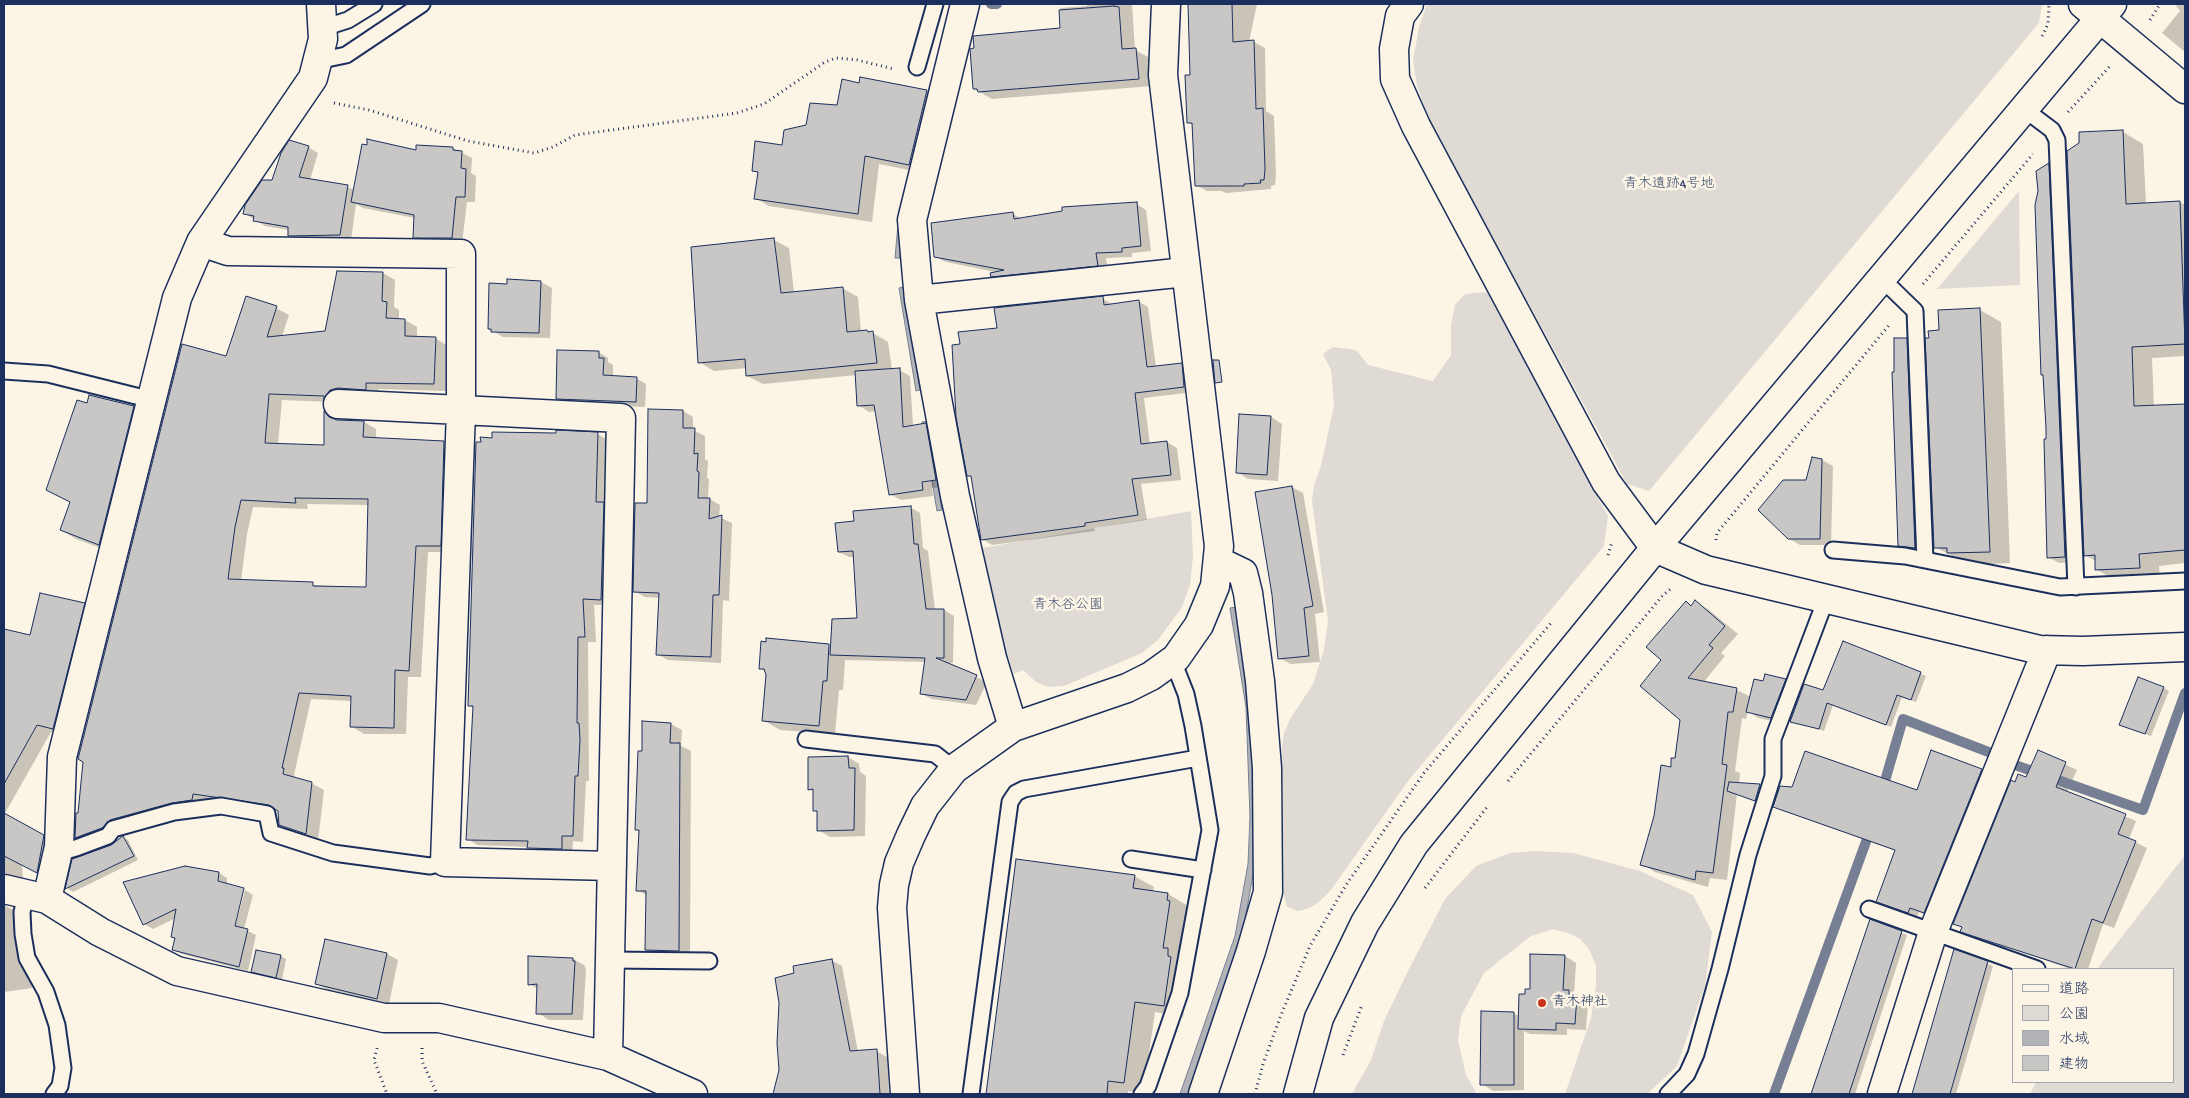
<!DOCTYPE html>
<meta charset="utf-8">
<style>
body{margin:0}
#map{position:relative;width:2189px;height:1098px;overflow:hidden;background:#fcf5e5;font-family:"Gochi Hand","Klee One",sans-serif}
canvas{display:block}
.frame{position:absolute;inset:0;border:5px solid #1b2f5e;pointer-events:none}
.legend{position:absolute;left:2012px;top:968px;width:162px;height:115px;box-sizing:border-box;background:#fcf5e5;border:1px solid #a2a6af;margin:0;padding:6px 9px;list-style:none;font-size:15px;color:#1b2f5e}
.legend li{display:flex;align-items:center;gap:10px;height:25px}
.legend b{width:25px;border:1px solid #a2a6af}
</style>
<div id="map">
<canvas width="2189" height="1098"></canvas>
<div class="frame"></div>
<ul class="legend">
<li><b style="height:6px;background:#fcf5e5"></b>道路</li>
<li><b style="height:14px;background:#dfdbd4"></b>公園</li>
<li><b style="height:14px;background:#b2b4b8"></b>水域</li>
<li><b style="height:14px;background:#c8c7c6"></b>建物</li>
</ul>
</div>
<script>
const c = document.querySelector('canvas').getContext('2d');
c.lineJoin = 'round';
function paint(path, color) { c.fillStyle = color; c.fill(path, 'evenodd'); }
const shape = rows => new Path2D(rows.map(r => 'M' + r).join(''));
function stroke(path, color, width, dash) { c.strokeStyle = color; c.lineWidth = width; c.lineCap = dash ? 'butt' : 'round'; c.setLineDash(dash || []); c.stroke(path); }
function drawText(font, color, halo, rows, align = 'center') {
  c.font = font + ' "Gochi Hand","Klee One",sans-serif'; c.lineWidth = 5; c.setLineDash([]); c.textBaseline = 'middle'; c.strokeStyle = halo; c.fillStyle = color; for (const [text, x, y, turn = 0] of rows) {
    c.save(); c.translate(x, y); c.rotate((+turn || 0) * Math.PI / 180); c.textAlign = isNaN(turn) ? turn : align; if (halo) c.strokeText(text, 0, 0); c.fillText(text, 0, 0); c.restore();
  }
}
paint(shape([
 [1427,4,2042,4,2039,23,1649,491,1627,484,1429,120,1417,86,1413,61,1419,27],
 [2019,191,2020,285,1937,289],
 [1487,292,1608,516,1604,546,1408,781,1331,890,1318,903,1307,909,1298,911,1287,907,1284,896,1282,746,1284,733,1290,719,1313,684,1324,650,1328,621,1312,501,1314,485,1321,466,1334,405,1331,370,1323,354,1333,347,1350,349,1357,351,1368,365,1433,381,1451,355,1451,325,1455,305,1465,294],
 [1191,511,1193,557,1190,585,1182,607,1158,640,1142,653,1064,686,1048,687,1036,682,1023,670,1014,674,996,623,982,548],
 [1534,851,1573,853,1640,871,1693,895,1712,932,1705,986,1677,1066,1647,1094,1565,1094,1591,1018,1596,985,1596,966,1589,949,1580,939,1568,933,1553,929,1531,936,1484,973,1461,1016,1458,1040,1466,1075,1477,1094,1352,1094,1371,1060,1384,1021,1407,973,1445,899,1476,866,1510,853],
 [2185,855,2185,1088,2183,1094,2030,1094,2036,1082,2173,1082,2173,969,2097,969]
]), '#dfdbd4');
const water = shape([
 [948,14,952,15,901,234,900,258,895,258,899,213,948,14],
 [903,287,920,390,916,391,899,288,903,287],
 [928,421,942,510,937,511,922,422,928,421],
 [1237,607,1256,745,1255,863,1242,937,1188,1094,1180,1094,1235,936,1248,864,1250,817,1246,707,1230,608,1237,607]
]);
paint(water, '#b2b4b8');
stroke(water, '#767f94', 1);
paint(shape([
 [1087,4,1132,4,1135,50,1150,58,1152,86,992,99,974,89,975,49,1062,29,1060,8,1087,6],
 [1190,4,1257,4,1249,42,1254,42,1265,48,1266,111,1274,116,1276,176,1275,185,1271,186,1271,189,1226,193,1222,191,1207,191,1196,185,1194,125,1188,122,1192,76],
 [2178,4,2185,4,2185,52,2162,33,2180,11,2176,6],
 [860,84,927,91,941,99,924,173,879,164,872,222,769,206,755,198,759,174,753,170,807,126,838,106],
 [2123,132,2143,144,2146,204,2180,202,2185,205,2185,356,2152,358,2154,406,2185,405,2185,563,2159,566,2160,579,2117,581,2096,569,2096,561,2085,555],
 [308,147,318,153,310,180,348,187,354,190,417,151,453,148,472,158,471,173,476,176,475,202,467,202,462,244,424,243,414,237,415,218,363,208,356,204,351,240,299,241,289,235,289,230,265,226,244,213],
 [2049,164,2059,170,2076,562,2059,563,2048,557,2045,376],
 [1136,204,1146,210,1151,251,1132,253,1132,257,1106,258,1108,271,1002,282,992,276,1000,273,946,262,936,257,1013,214,1022,219],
 [774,240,789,248,794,293,842,288,858,297,861,332,873,333,888,342,892,370,899,370,910,376,913,426,925,424,937,431,947,486,932,488,933,496,901,500,890,494,877,411,869,412,858,405,857,375,763,384,747,376,747,368,714,371,699,362],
 [383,273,395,280,394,307,399,310,399,320,405,320,417,327,417,338,435,338,448,346,446,391,378,389,378,396,333,402,282,400,278,444,325,446,325,413,338,421,364,422,376,429,376,439,444,442,456,449,453,552,428,552,421,677,408,677,406,734,364,734,351,726,352,701,311,699,294,775,296,779,311,783,324,790,318,841,293,832,280,824,279,811,205,801,88,845,76,838,77,814,79,814,227,358,276,308,289,315,282,336,326,332],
 [307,504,369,505,368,588,241,581,247,534,253,507,308,509],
 [508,281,541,282,552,288,550,338,503,337,489,329],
 [1102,298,1113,305,1139,302,1148,307,1156,367,1181,365,1191,370,1194,392,1144,398,1150,445,1167,442,1177,448,1181,480,1141,484,1147,520,1094,528,1095,531,992,545,982,539,972,477,968,475,961,345,998,329],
 [1980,310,2001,322,2010,563,1970,565,1935,547,1930,339],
 [1906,339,1917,345,1926,553,1910,552,1899,545,1896,373],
 [598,352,608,358,608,362,613,365,613,377,636,378,646,384,645,407,567,404,558,398],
 [88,404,133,408,149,416,114,553,76,539,61,530,71,502,47,490],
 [683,411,693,417,693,430,705,436,705,459,708,461,707,478,709,479,708,498,720,505,719,517,732,523,729,601,723,600,721,663,668,660,657,654,660,598,645,597,634,591,648,505],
 [1271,417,1282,424,1278,481,1248,479,1237,472],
 [597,434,608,440,611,605,594,605,596,642,588,642,589,781,586,781,583,842,573,841,572,855,539,854,529,847,478,845,467,839,474,709,469,705],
 [1822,460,1833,466,1831,545,1800,545,1788,538,1807,481],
 [1292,487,1303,493,1324,612,1315,614,1320,662,1291,664,1279,658,1273,595],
 [910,507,920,513,923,548,928,551,935,610,944,610,954,616,953,663,946,663,987,682,976,705,932,699,922,694,926,662,845,660,843,690,839,690,835,734,780,730,763,720,766,672,760,668,828,645,832,647,858,619,855,557,849,557,839,552,855,522],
 [1696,602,1709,610,1738,634,1721,653,1725,656,1703,683,1737,690,1751,697,1764,683,1785,681,1796,687,1783,723,1758,718,1748,711,1746,719,1742,718,1735,771,1740,773,1739,784,1760,786,1765,789,1761,803,1737,794,1727,880,1710,878,1708,887,1655,872,1642,864,1676,759,1682,720,1663,660,1686,603,1692,607],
 [84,604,98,612,67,736,51,732,4,815,57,844,51,880,22,864,23,881,4,891,4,630,31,636],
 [1844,643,1926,676,1916,702,1902,697,1891,727,1833,705,1824,731,1791,721,1823,691],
 [2164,688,2169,691,2151,736,2126,727],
 [671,724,682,730,681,746,691,751,690,957,657,956,646,950,647,896,638,890,640,831,636,829,643,752],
 [2038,752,2077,770,2067,792,2136,821,2129,839,2147,848,2114,928,2103,924,2088,969,2070,969,2005,946,2004,949,1972,937,1962,931,1963,928,1955,923,2015,783,2027,778],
 [848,757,859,764,860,772,866,776,865,836,830,837,819,830,818,813,814,810,814,792,810,789],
 [1981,770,1990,776,1933,917,1919,912,1917,917,1878,901,1896,851,1784,811,1775,806,1918,792],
 [123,837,128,840,138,860,73,892,68,889,73,860,112,846],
 [1017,861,1134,876,1154,887,1153,892,1168,894,1188,906,1190,969,1183,1017,1155,1012,1143,1094,1128,1091,1128,1094,987,1094],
 [219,873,227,878,227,885,244,890,232,931,234,932,245,890,253,895,244,929,256,935,248,971,182,954,173,949,176,939,176,918,153,929,144,924],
 [4,905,24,916,26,951,32,988,4,992],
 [1870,921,1907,935,1855,1094,1812,1094],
 [326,941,387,954,398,960,389,1004,328,990,316,984],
 [1955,951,1993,966,1956,1094,1914,1094],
 [281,956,286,959,282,980,253,971],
 [1565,956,1576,963,1574,994,1588,1002,1586,1030,1567,1029,1567,1035,1530,1034,1524,1031,1524,1090,1493,1091,1482,1084,1513,1013,1519,1016,1526,996],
 [573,959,584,965,586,969,583,1020,549,1020,538,1013,538,989,529,984],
 [831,960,842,966,858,1052,876,1051,887,1057,889,1094,774,1094,780,1070,796,974]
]), '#0003');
stroke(shape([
 [991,4,997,4],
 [2018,766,2143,810,2185,693],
 [1882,791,1903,719,1991,753],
 [1774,1094,1871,828]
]), '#767f94', 10);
const building = shape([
 [1188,4,1232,4,1233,42,1254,40,1256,109,1263,108,1265,170,1264,180,1260,180,1261,183,1244,184,1244,186,1195,186,1192,123,1187,123,1185,75,1190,75,1188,4],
 [1114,6,1119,7,1122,49,1136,48,1139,79,978,92,977,89,973,89,970,49,974,48,973,36,1060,28,1059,10,1114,6],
 [860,77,927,90,909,165,865,156,858,214,754,199,758,172,752,171,755,141,782,145,784,130,806,125,810,103,837,105,842,79,859,83,860,77],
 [2123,130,2126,204,2180,201,2185,344,2132,347,2134,406,2185,404,2185,550,2139,554,2140,568,2095,570,2095,555,2084,556,2067,151,2079,143,2079,132,2123,130],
 [367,139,416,150,416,145,453,147,453,150,462,151,461,168,466,169,465,197,456,197,452,238,413,238,414,215,351,202,362,144,367,145,367,139],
 [289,140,309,146,299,177,348,185,340,235,288,236,288,227,253,221,254,216,243,214,245,205,262,180,272,180,281,153,289,140],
 [2049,163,2065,557,2047,558,2044,439,2046,439,2046,428,2043,375,2041,375,2035,205,2038,191,2036,171,2049,163],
 [1137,202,1141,246,1122,248,1122,252,1096,253,1098,266,991,277,990,273,1004,270,934,257,931,223,1013,212,1014,219,1062,211,1062,207,1137,202],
 [774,238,781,293,843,287,847,332,867,330,868,332,873,331,877,363,746,376,745,359,698,363,691,247,774,238],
 [337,271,383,272,382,301,387,302,386,318,405,319,405,336,436,337,434,384,366,383,366,390,338,388,330,390,324,399,324,396,269,394,265,443,324,445,324,411,329,417,337,420,364,421,363,437,444,441,441,546,416,546,409,671,395,670,394,728,350,727,351,696,299,693,282,768,284,768,283,774,312,782,306,834,279,825,278,811,269,805,193,794,192,800,172,803,110,820,102,828,75,838,76,813,78,813,83,762,78,759,182,344,226,356,246,296,277,306,267,337,325,331,337,271],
 [295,498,368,499,366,587,313,586,313,582,228,579,235,527,241,500,296,503,295,498],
 [507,279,541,281,539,333,491,332,491,329,488,329,489,283,507,284,507,279],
 [1103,296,1104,305,1139,300,1147,367,1182,363,1184,387,1135,393,1141,444,1167,441,1171,475,1132,479,1138,515,1085,523,1085,526,981,540,971,476,967,476,956,417,952,345,960,344,958,332,997,328,994,308,1103,296],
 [1980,308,1990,552,1947,553,1947,548,1934,548,1925,338,1929,338,1928,331,1939,330,1938,310,1980,308],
 [1894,338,1907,338,1915,548,1898,546,1892,372,1894,372,1894,338],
 [557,350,599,351,599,358,604,358,603,375,637,377,636,402,556,399,557,350],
 [1213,360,1219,360,1222,382,1215,383,1213,360],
 [900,368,903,427,926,423,936,480,922,482,923,490,889,495,874,405,857,406,855,371,900,368],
 [89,395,134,406,99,545,60,530,70,502,46,490,77,400,87,403,89,395],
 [648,409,683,410,683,428,695,428,694,454,698,453,697,471,699,472,698,498,710,498,709,519,722,515,719,595,713,595,711,657,656,655,659,593,633,592,635,503,647,503,648,409],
 [1239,414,1271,416,1267,475,1236,473,1239,414],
 [556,430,598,432,596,502,604,502,601,600,583,599,585,637,578,637,577,723,579,723,580,740,578,776,575,776,573,836,562,836,562,849,527,848,528,841,466,840,473,706,468,706,476,442,481,442,480,437,492,438,492,432,556,433,556,430],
 [1812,457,1822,459,1820,539,1788,539,1758,510,1783,480,1806,480,1812,457],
 [1292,486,1313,606,1304,608,1309,656,1278,659,1272,595,1255,492,1292,486],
 [911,506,914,544,918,544,926,609,944,609,944,658,936,658,977,675,966,700,920,694,925,658,830,655,832,619,857,618,853,551,838,552,835,523,854,521,853,511,911,506],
 [40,593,85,603,53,729,37,725,4,784,4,629,30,635,40,593],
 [1695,600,1725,626,1709,645,1713,648,1688,678,1737,688,1733,712,1728,712,1722,764,1727,765,1713,873,1696,871,1695,880,1640,865,1654,816,1661,765,1671,767,1671,758,1675,758,1680,720,1640,686,1661,660,1646,647,1686,601,1691,606,1695,600],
 [766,638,829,644,827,681,823,681,819,726,762,721,766,675,764,669,759,669,761,641,766,642,766,638],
 [1843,641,1921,672,1911,700,1897,695,1886,725,1827,703,1819,729,1790,722,1804,684,1823,690,1843,641],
 [1765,674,1786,679,1771,718,1746,712,1754,679,1763,681,1765,674],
 [2138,677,2164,687,2145,734,2119,725,2138,677],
 [642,721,671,723,670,743,680,743,679,951,645,950,646,891,636,891,639,830,635,830,638,751,642,751,642,721],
 [1931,750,1982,769,1924,913,1910,908,1908,913,1876,902,1895,850,1773,807,1780,786,1792,787,1805,751,1917,790,1931,750],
 [2038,750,2066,762,2056,787,2126,814,2118,834,2136,841,2103,923,2092,919,2075,969,1960,932,1962,927,1953,924,2011,780,2015,782,2018,774,2026,777,2038,750],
 [848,756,849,768,855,768,854,830,817,831,817,811,813,811,813,789,808,790,808,757,848,756],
 [1729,782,1760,784,1755,801,1727,791,1729,782],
 [4,813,44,835,37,873,4,856,4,813],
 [123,836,134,856,65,889,72,859,111,845,123,836],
 [1016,859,1135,875,1133,888,1168,893,1167,900,1170,901,1163,948,1168,948,1168,956,1171,957,1164,1006,1135,1002,1124,1083,1108,1081,1107,1094,986,1094,1016,859],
 [185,866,219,872,218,881,244,888,235,926,248,929,239,967,172,950,175,938,171,937,176,909,143,925,123,882,185,866],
 [1870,919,1902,931,1849,1094,1811,1094,1870,919],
 [325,939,387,953,377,999,315,984,325,939],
 [1954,949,1988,961,1950,1094,1912,1094,1954,949],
 [256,950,281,955,276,978,251,972,256,950],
 [1530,954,1565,955,1563,990,1569,990,1569,995,1577,995,1575,1024,1556,1023,1556,1030,1518,1029,1519,994,1525,994,1525,989,1530,989,1530,954],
 [528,956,573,958,573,961,575,961,572,1014,536,1014,537,984,528,985,528,956],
 [832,959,850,1051,877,1049,880,1094,773,1094,779,1070,777,1043,779,1003,775,978,794,973,793,966,832,959],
 [1481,1011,1514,1012,1514,1085,1480,1085,1481,1011]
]);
paint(building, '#c8c7c6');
stroke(building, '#1b2f5e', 1);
const service = shape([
 [323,28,348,20,374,4],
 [317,61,346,55,422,4],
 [917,67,935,4],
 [2024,109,2052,130,2057,140,2076,587],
 [1881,278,1915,311,1925,560],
 [4,371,48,374,152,400],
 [1833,550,1905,556,2060,587,2185,581],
 [806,739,935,754,954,769],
 [58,853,76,848,108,836,113,829,174,812,221,806,267,814,271,833,333,853,430,866,445,862],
 [1131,859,1203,870],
 [26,895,22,912,23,934,27,958,46,992,57,1025,63,1068,60,1086,54,1094],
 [1869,909,2037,969],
 [610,960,709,961],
 [971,1094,1010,802,1016,793,1024,789,1198,758],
 [1142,1094,1148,1086,1180,993,1210,830,1193,726,1186,694,1173,661],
 [1668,1094,1687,1074,1696,1054,1720,969,1748,855,1773,776,1773,739,1826,599]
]);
const minor = shape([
 [965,4,912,220,919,300,955,496,992,658,1013,727],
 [1409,4,1400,16,1394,49,1395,79,1416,126,1606,482,1655,548,1706,570,2040,650,2083,651,2185,647],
 [2083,4,2185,89],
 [201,242,228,251,461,254,461,410,621,418,608,1056],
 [919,300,1186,272],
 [338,404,461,410,445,862,612,866],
 [4,889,47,899,100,932,177,971,384,1018,439,1018,608,1056,693,1094],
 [47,899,59,847,62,757,177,298,201,242,313,78,323,39,321,4],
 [905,1094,892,908,894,885,899,863,911,835,925,806,954,769,1013,727,1127,688,1151,676,1176,658,1199,625,1215,586,1219,546,1163,75,1166,4],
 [1203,1094,1251,951,1268,892,1267,768,1260,681,1248,593,1243,573,1218,561],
 [1882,1094,1933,932,2047,650]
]);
const tertiary = shape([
 [1298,1094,1319,1018,1365,923,1414,844,1655,548,2112,4]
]);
stroke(service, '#1b2f5e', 19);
stroke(minor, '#1b2f5e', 31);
stroke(tertiary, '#1b2f5e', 31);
stroke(shape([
 [2150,20,2160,4],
 [2042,36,2048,24,2049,4],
 [334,103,369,110,468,141,534,153,553,147,575,135,737,113,764,104,825,62,836,58,857,60,894,69],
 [2068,112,2111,65],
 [1923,284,2033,154],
 [1716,540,1717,533,1890,324],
 [1608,555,1612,542],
 [1508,781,1663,595,1672,588],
 [1425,888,1487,807],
 [377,1048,374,1060,387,1094],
 [422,1048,422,1061,437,1094],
 [1343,1055,1362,1005],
 [1255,1094,1263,1064,1281,1015,1310,946,1346,885,1424,773,1551,623]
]), '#1b2f5e', 3, [1, 4]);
stroke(service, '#fcf5e5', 15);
stroke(minor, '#fcf5e5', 28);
stroke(tertiary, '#fcf5e5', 28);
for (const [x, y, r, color] of [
 [1542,1003,5,"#c8321e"]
]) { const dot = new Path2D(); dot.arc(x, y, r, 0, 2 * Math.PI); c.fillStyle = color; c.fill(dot); stroke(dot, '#fcf5e5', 2); }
drawText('14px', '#425176', '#fcf5e5', [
 ["青木遺跡4号地",1669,185],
 ["青木谷公園",1068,606]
]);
drawText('14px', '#1b2f5e', '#fcf5e5', [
 ["青木神社",1552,1003]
], 'left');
</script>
